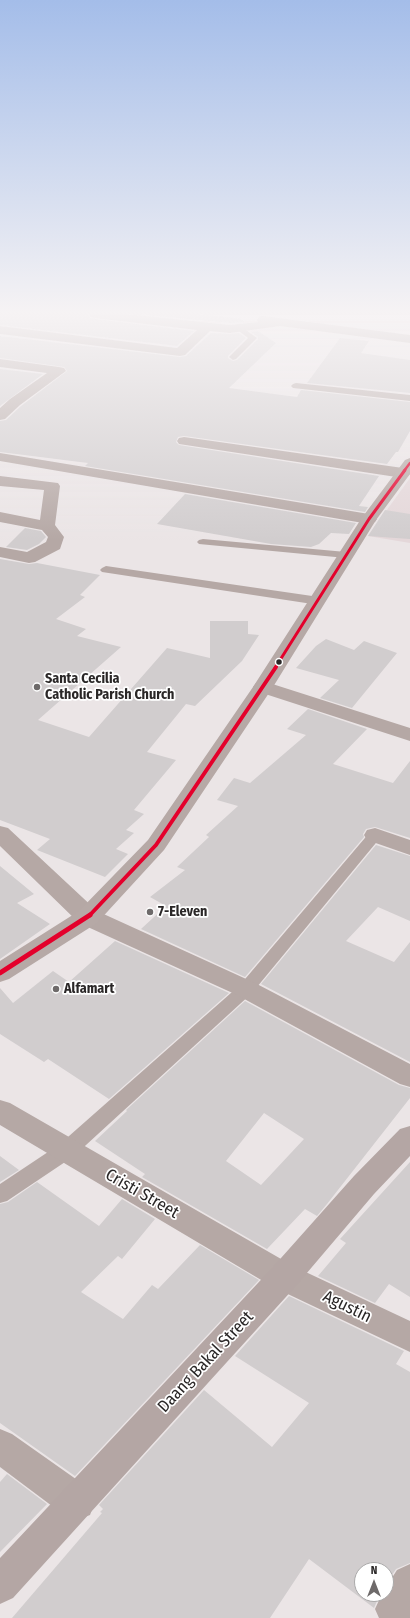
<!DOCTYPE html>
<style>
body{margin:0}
#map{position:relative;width:410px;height:1618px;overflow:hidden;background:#ebe5e6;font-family:"Fira Sans Condensed",sans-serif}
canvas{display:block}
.north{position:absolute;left:354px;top:1562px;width:40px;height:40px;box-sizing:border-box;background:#fff;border:1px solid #aaa9a9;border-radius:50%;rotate:0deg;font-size:11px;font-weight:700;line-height:16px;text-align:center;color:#2a2727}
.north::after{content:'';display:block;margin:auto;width:14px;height:18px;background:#6e6a6a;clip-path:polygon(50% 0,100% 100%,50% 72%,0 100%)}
</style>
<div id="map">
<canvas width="410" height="1618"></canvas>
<div class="north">N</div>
</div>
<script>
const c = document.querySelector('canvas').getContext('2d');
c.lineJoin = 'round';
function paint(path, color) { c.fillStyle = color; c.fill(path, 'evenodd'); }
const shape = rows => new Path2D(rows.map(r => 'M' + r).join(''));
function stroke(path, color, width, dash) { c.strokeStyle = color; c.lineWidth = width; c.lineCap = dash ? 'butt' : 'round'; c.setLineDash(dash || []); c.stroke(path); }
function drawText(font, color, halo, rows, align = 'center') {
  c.font = font + ' "Fira Sans Condensed",sans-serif'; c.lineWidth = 3.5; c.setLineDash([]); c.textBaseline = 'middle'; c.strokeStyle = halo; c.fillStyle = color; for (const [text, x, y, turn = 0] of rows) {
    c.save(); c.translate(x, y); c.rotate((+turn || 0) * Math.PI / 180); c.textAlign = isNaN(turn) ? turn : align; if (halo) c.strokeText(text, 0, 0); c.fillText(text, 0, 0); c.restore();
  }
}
paint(shape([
 [410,478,410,543,368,536]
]), '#e4d7d9');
paint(shape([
 [0,314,88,314,90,318,95,319,194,331,177,346,0,325],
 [139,314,197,314,241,319,245,322,230,323],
 [258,331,276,343,229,388,297,397,301,390,410,402,410,431,398,452,396,452,387,464,184,436,178,437,176,442,179,445,379,476,359,506,368,507,365,512,85,466,88,463,0,452,0,421,6,420,21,406,67,371,64,367,0,358,0,336,180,357,186,356,211,333,230,334,239,333,246,338,228,356,228,358,233,361,237,360,258,339,258,337,251,332],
 [340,338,369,341,361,353,410,360,410,393,307,383],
 [0,369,43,374,0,406],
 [185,494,356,523,349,534,331,533,319,544,311,547,271,544,157,524],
 [385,510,410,514,410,539,368,536],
 [25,528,41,531,46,537,39,544,27,550,6,547],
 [0,559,29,564,37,563,100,575,80,595,85,597,56,619,86,629,77,636,121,647,38,720,89,737,167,648,210,658,210,621,248,621,248,634,259,635,242,661,195,706,186,704,147,752,176,760,134,810,144,814,126,830,134,833,116,849,128,854,105,877,37,850,50,839,0,820],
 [326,639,354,650,364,641,397,653,352,708,320,698,339,680,296,668,316,646],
 [308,709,367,729,333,764,393,783,410,761,410,838,375,827,366,829,363,834,364,837,245,977,141,929,166,906,150,897,185,870,177,867,209,837,206,835,238,806,217,800,234,778,250,783,306,735,287,729],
 [376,845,410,856,410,921,378,907,346,941,394,962,410,942,410,1062,261,984],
 [0,866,34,894,17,903,50,924,0,959],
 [115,941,229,993,109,1099,48,1059,44,1062,0,1034,0,988,13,1003,53,971,69,982],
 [245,1001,399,1085,410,1088,410,1098,327,1204,317,1216,305,1209,267,1249,142,1177,145,1174,95,1141,127,1111,126,1110],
 [264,1113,304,1139,261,1185,226,1161],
 [0,1156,19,1170,0,1182],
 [410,1162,410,1297,389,1284,375,1303,318,1276,346,1243,340,1239],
 [37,1182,99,1226,122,1199,155,1219,122,1259,118,1256,81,1292,123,1319,152,1285,158,1289,200,1245,259,1280,75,1476,0,1423,0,1204,8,1202],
 [289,1296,404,1351,396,1364,410,1372,410,1563,396,1569,386,1584,386,1570,362,1570,362,1594,380,1594,374,1608,309,1559,270,1618,12,1618,102,1513,100,1512,103,1509,99,1505,204,1390,272,1447,309,1403,235,1356],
 [7,1474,47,1504,0,1552,0,1482]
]), '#d1cdce');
paint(shape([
 [239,325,257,338,236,359,233,360,229,357,248,338,235,328,239,325],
 [296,383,410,395,410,401,293,388,291,386,293,384,296,383],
 [203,539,346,552,350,553,352,555,350,557,346,558,199,544,197,542,199,540,203,539],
 [106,566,319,597,323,598,325,601,323,604,319,605,102,572,100,570,102,568,106,566],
 [375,830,380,832,383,835,380,838,252,993,74,1156,7,1201,0,1203,0,1184,60,1144,240,985,370,832,375,830]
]), '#b5a8a5');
paint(shape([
 [89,314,126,314,230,325,258,322,257,320,259,317,263,316,410,335,410,343,280,326,230,333,210,331,185,355,180,356,0,334,0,326,177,348,197,330,95,318,91,317,89,314],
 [0,359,59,367,64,368,66,371,20,405,5,419,0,420,0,408,10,399,47,373,0,367,0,359],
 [184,437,403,468,408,470,410,474,408,476,403,478,179,444,177,441,179,438,184,437],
 [0,453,369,514,375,516,377,519,375,522,369,524,0,461,0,453],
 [0,476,58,483,60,486,55,525,64,537,60,549,35,562,29,563,0,557,0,547,27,552,46,542,48,537,42,530,0,522,0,512,40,520,44,490,0,486,0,476],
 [263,681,410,728,410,741,256,691,253,687,256,683,263,681],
 [0,826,8,828,97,911,255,983,410,1064,410,1087,400,1084,237,995,79,923,0,846,0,826],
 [375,828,410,840,410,855,367,840,364,835,367,830,375,828],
 [0,1100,10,1103,295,1267,410,1321,410,1352,273,1287,0,1125,0,1100],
 [0,1429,12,1434,90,1489,95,1502,90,1515,77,1520,64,1515,0,1467,0,1429],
 [410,1564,410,1618,379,1618,375,1609,381,1596,382,1594,386,1594,386,1587,397,1570,410,1564]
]), '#b5a8a5');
paint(shape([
 [410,1126,410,1156,374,1194,295,1287,13,1598,0,1604,0,1558,273,1267,354,1176,400,1129,410,1126]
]), '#b4a6a4');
paint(shape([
 [410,458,410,474,376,520,273,687,164,850,97,923,9,979,0,982,0,961,79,911,148,840,253,687,361,519,405,460,410,458]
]), '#b6a9a6');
stroke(shape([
 [404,471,410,463]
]), '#e4002b', 2.5);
stroke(shape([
 [275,668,369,519,405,470]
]), '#e4002b', 3);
stroke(shape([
 [89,916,156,845,276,667]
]), '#e4002b', 4);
stroke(shape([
 [0,973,90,915]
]), '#e4002b', 5);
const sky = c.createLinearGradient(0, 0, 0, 540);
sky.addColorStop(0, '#a4bde9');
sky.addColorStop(0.58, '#f6f3f4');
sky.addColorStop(1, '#f6f3f400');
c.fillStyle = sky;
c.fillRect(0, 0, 410, 540);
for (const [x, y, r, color] of [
 [279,662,3.5,"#2a2727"],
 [37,687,4,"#6e6a6a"],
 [150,912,4,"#6e6a6a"],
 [56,989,4,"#6e6a6a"]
]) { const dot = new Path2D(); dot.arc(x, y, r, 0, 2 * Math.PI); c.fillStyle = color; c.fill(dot); stroke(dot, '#fff', 1.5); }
drawText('bold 14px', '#2a2727', '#fff', [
 ["Santa Cecilia",45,679],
 ["Catholic Parish Church",45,695],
 ["7-Eleven",158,912],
 ["Alfamart",64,989]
], 'left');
drawText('17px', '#2a2727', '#fff', [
 ["Cristi Street",142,1194,30],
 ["Agustin",347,1307,26],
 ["Daang Bakal Street",206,1362,-47]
]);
</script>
